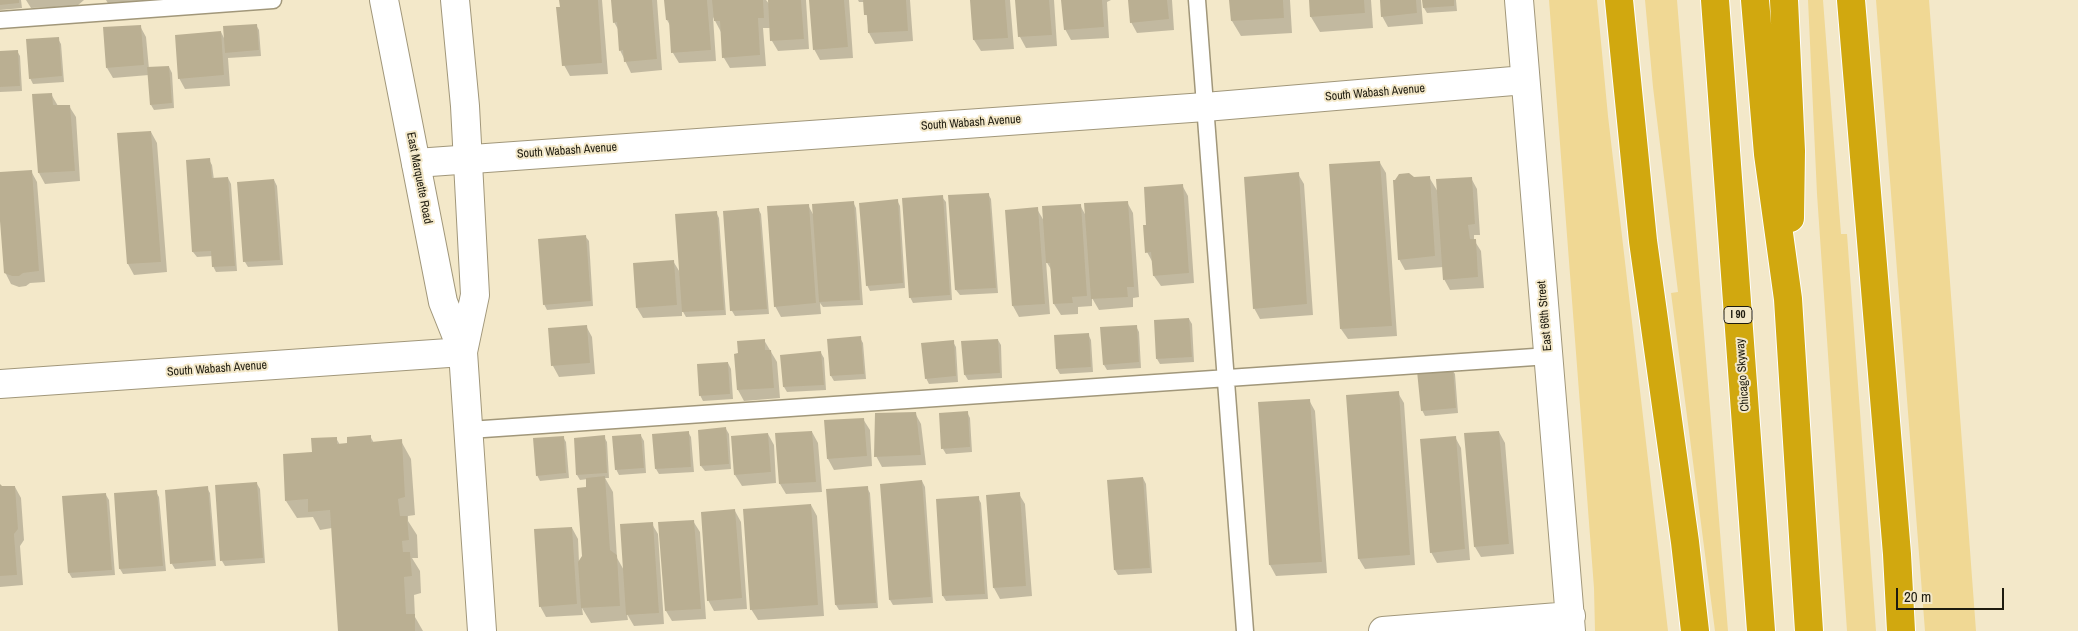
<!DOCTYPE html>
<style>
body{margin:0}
#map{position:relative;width:2078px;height:631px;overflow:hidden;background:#f3e8c9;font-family:"Archivo Narrow",sans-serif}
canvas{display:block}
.scale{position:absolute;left:1896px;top:588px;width:108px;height:22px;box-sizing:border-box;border:2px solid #1e1b0f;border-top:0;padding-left:6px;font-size:15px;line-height:18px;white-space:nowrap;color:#1e1b0f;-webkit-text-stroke:4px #f3e8c9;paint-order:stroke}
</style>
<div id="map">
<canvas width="2078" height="631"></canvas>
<div class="scale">20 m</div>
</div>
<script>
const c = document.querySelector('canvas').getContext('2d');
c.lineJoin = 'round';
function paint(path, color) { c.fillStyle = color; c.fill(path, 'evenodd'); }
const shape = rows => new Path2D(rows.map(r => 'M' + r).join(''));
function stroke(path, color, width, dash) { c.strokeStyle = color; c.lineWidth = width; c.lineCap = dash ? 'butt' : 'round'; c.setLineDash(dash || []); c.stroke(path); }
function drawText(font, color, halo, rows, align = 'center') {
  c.font = font + ' "Archivo Narrow",sans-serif'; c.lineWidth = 4; c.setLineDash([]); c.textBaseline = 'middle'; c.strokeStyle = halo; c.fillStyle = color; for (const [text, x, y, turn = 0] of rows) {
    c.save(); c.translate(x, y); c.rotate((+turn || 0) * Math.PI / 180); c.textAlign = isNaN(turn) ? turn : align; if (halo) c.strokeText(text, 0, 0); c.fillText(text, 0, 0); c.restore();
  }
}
paint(shape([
 [1549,0,1597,0,1608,116,1668,631,1595,631,1594,588],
 [1645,0,1677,0,1728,631,1715,631,1671,293,1678,292,1653,87],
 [1808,0,1823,0,1841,234,1847,234,1876,631,1847,631,1817,194],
 [1876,0,1929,0,1976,631,1925,631]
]), '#f0d894');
paint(shape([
 [0,0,21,0,22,8,0,10],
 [26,0,84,0,77,6,31,8],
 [106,0,191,0,113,12],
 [561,0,602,0,608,74,570,76,564,65],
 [612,0,657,0,662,70,631,73,620,50,619,31,614,22],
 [665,0,766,0,770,5,769,0,806,0,809,49,778,51,772,41,771,28,763,28,766,66,730,68,724,58,721,32,713,17,716,61,679,63,673,53,671,27,667,20],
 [810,0,849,0,853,58,820,60,814,49],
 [858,0,910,0,913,41,875,44,869,33,865,2,859,2],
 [972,0,1010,0,1014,49,981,51,974,40],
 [1017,0,1054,0,1057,46,1026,48,1020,37],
 [1062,0,1111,0,1107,2,1109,38,1071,40,1065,29],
 [1129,0,1172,0,1174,30,1137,33,1131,22],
 [1231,0,1290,0,1292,33,1241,36,1232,21],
 [1310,0,1371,0,1373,28,1320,32,1311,17],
 [1381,0,1421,0,1423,24,1388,27,1382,16],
 [1424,0,1456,0,1457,11,1427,13,1424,8],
 [256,25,259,30,261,56,228,58,230,86,185,89,179,78,221,32,225,40],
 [140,26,146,37,149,69,169,67,172,73,174,108,154,110,151,105,149,75,113,78,107,68],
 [58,39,61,44,64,82,33,84,30,78],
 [17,51,20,56,22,91,0,92,0,52],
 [51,94,58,106,69,106,76,117,80,181,45,184,39,173],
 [151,132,157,143,167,272,134,275,128,264],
 [209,160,212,165,214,180,228,178,231,184,237,271,216,272,213,266,213,256,197,257,193,252],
 [1380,163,1386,173,1397,336,1348,339,1341,329],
 [31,171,37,182,45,282,30,283,26,286,19,287,11,284,5,272,0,174],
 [1298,174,1304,184,1313,315,1260,319,1254,308],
 [1429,177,1438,192,1471,178,1477,189,1480,235,1474,235,1474,240,1481,251,1484,288,1450,290,1444,279,1443,267,1405,270,1399,259,1414,178],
 [274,180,277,186,283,265,248,267,245,262,239,183],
 [1182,185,1188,196,1194,283,1161,286,1154,276,1153,263,1147,252,1148,226],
 [988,194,991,199,998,293,960,295,956,290,950,196],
 [942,197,946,202,952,300,913,303,910,297],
 [897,200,900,206,905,288,870,291,867,285],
 [853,202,856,208,863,305,823,307,820,303,821,314,781,317,775,306,808,205,814,216],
 [1127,202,1133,213,1139,297,1133,298,1133,307,1099,310,1092,298,1092,306,1078,307,1078,314,1061,315,1054,304,1052,271,1046,261,1050,314,1019,317,1013,306,1037,209,1044,221,1080,205,1086,216],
 [758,209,761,214,769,314,735,316,732,311],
 [716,212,719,218,726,315,686,317,682,310,682,316,643,318,637,308,673,261,681,274],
 [585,236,589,241,593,306,547,310,544,304],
 [1189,319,1192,324,1194,362,1160,364,1157,359],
 [586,326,592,337,595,374,559,377,553,366,549,329],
 [1136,326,1139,332,1141,368,1107,370,1104,365],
 [1088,334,1091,340,1093,372,1060,374,1057,369,1055,336],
 [860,338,863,343,866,379,834,381,831,376,828,340],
 [764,340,777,362,780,398,744,401,738,390],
 [998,340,1001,345,1002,378,968,380,965,375],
 [953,342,956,347,958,382,929,384,926,378],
 [821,353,824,358,826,390,787,392,784,387,782,356],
 [728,363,731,369,733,399,703,401,700,395],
 [1452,369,1455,374,1458,413,1425,416,1422,410],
 [1398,393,1404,403,1415,565,1365,569,1359,559],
 [1309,400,1315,411,1327,573,1276,576,1270,565,1259,403],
 [967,412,970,418,972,452,946,454,943,449],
 [915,413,921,424,926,465,882,467,876,456],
 [863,419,870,430,872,466,834,470,828,459],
 [726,429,729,434,731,469,705,471,701,466],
 [688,432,691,437,694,472,659,474,656,469],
 [812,432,818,443,822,492,786,494,780,484],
 [1499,432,1505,443,1514,554,1481,557,1475,547],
 [768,434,774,445,776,483,742,486,735,475],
 [370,436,374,443,401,441,411,459,415,515,408,516,408,521,417,535,418,558,412,558,420,571,421,593,414,595,415,617,423,631,340,631,332,528,320,530,313,517,297,518,286,501,313,453,336,438,340,445,348,444],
 [641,436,644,441,646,473,619,475,616,469],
 [563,437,566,442,569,478,540,481,537,475],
 [604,437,607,442,609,478,605,478,613,492,617,558,625,572,652,524,658,534,664,624,634,626,627,614,628,620,591,623,582,608,583,615,546,617,540,606,572,528,578,539,579,562,583,557,588,479,580,480,577,475],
 [1455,437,1461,448,1470,560,1437,563,1431,552],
 [1143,478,1146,484,1152,573,1118,575,1115,570],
 [922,481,925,487,933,603,893,605,890,600],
 [257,484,260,489,265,563,225,566,222,561],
 [0,486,2,488,15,487,21,498,24,540,20,546,23,585,0,587],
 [207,488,210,493,216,566,175,569,172,564],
 [867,488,870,493,878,608,839,610,836,605],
 [156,492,159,497,166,571,123,574,120,569],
 [1019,494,1025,504,1032,596,1000,599,994,588,988,496],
 [106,495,109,500,115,575,72,578,69,573,63,497],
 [978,498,981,503,988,599,946,601,943,596,937,501],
 [811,505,817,516,824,616,758,620,751,609],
 [735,511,741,522,747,609,714,611,708,600],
 [693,521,700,532,706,619,672,621,666,611]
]), '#0003');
paint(shape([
 [0,0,19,0,19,3,0,5],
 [559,0,598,0,602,63,562,66,556,7,560,7],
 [611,0,652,0,657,59,624,62,623,50,619,51,617,22,613,23],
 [664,0,707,0,711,50,671,53,669,20,666,20],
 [712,0,763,0,764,18,758,18,760,55,722,58,720,21,714,21],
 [768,0,801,0,804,39,770,41],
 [809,0,844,0,848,47,813,50],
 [863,0,906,0,908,31,868,33,867,15,864,15],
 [970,0,1005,0,1008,38,973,40],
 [1015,0,1049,0,1052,35,1018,37],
 [1061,0,1102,0,1104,27,1064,30],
 [1128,0,1167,0,1169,19,1130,23],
 [1229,0,1283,0,1284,18,1231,21],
 [1309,0,1364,0,1365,13,1310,17],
 [1380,0,1416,0,1417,13,1381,17],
 [1422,0,1454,0,1454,6,1423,8],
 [257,24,259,50,225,53,223,26],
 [141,25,144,65,106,68,103,27],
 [221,31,224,75,178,79,175,35],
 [59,37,62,76,29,79,26,39],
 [18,50,20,86,0,87,0,51],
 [169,66,172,103,150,105,147,67],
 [52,93,53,105,70,105,75,171,38,173,32,94],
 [151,131,161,262,127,264,117,133],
 [210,158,212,178,228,177,235,266,212,267,211,251,192,252,186,160],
 [1380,161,1392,326,1340,329,1329,164],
 [32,170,39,271,23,273,19,276,12,276,4,273,0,221,0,172],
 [1299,172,1307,304,1253,309,1244,177],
 [1409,173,1414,177,1430,176,1435,256,1398,260,1393,180,1395,180,1399,174],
 [1472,177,1475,224,1468,225,1470,239,1476,239,1478,277,1443,280,1436,179],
 [274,179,280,260,243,262,237,182],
 [1183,184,1189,273,1153,276,1151,252,1145,253,1143,225,1146,225,1144,187],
 [989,193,996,288,955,290,948,195],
 [943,195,950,295,909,298,902,198],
 [898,199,903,283,866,286,859,203],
 [854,201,860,300,819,302,812,204],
 [1128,201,1134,287,1127,287,1128,297,1091,299,1084,203],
 [809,204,816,303,774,307,767,206],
 [1081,204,1087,296,1072,297,1073,303,1053,304,1050,263,1046,263,1042,206],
 [1038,207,1045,304,1012,306,1005,210],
 [759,208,767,309,730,311,723,211],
 [717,211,724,310,682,312,675,214],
 [586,235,591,301,543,305,538,239],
 [674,260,677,305,636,308,633,263],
 [1189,318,1192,357,1156,359,1154,320],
 [587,325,590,363,551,366,548,328],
 [1137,325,1139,362,1103,365,1100,327],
 [1089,333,1091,367,1056,369,1054,335],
 [861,336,864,374,830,376,827,339],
 [765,339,765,350,771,350,774,388,737,390,734,354,738,353,737,341],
 [998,339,1000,373,964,375,961,341],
 [954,340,956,376,925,379,921,343],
 [821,351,824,385,783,387,780,355],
 [728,362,730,394,699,396,697,364],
 [1453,368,1456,408,1421,411,1417,371],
 [1399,391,1410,555,1358,559,1346,395],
 [1310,399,1322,562,1269,565,1258,402],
 [968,411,970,447,941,449,939,413],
 [916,412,921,455,874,457,875,413],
 [864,418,867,456,827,459,824,420],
 [726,427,729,464,700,466,698,430],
 [689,431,691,467,655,469,652,434],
 [812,431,816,482,779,484,775,433],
 [1499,431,1509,544,1474,547,1464,433],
 [768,433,771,472,734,475,731,436],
 [641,434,644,468,615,470,612,436],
 [371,435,371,442,402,439,405,497,398,499,400,516,407,516,409,540,402,541,403,552,410,552,412,576,404,577,406,614,415,614,415,631,338,631,330,510,308,512,308,499,285,501,283,454,312,452,311,438,337,437,337,444,347,443,347,437],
 [605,435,607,473,576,475,574,438],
 [564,436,566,473,536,476,533,438],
 [1456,436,1465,549,1430,553,1420,439],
 [605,476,610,550,617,555,620,606,581,608,578,562,582,556,577,488,586,487,586,478],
 [1143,477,1150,568,1114,570,1107,480],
 [922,480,931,597,889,600,880,484],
 [257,482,263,558,220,561,215,485],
 [0,484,2,486,15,486,18,529,14,534,17,575,0,576],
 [208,486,214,560,170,564,165,490],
 [868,486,876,603,835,605,826,489],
 [157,490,163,566,119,569,114,493],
 [1020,492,1026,586,993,588,986,495],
 [106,493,112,570,68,573,62,496],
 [979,496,985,594,942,596,936,499],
 [811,504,818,605,750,610,743,509],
 [735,509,742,598,707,601,701,512],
 [694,520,701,609,665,611,658,522],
 [653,522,659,613,626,615,620,524],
 [572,527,577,604,539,607,534,529]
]), '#baaf92');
const service = shape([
 [1197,0,1245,631],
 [0,20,273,0],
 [469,430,1549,356]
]);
const minor = shape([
 [1519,0,1571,631],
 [416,163,1205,107,1525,80],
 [0,384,463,352],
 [1383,631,1571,616]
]);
const tertiary = shape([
 [384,0,443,302,463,352],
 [455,0,465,106,475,295,463,352,482,631]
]);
const motorway = shape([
 [1619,0,1643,241,1685,542,1695,631],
 [1715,0,1761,631],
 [1755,0,1768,154,1788,299,1809,631],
 [1784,0,1791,151,1790,218],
 [1851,0,1897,554,1901,631]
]);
stroke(service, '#a1977a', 19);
stroke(minor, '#a1977a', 30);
stroke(tertiary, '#a1977a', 30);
stroke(motorway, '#fff', 30);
stroke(service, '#fff', 16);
stroke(minor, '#fff', 28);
stroke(tertiary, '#fff', 28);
stroke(motorway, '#d1a80f', 28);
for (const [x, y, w] of [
 [1738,315,28]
]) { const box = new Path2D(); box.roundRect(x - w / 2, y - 8.5, w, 17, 4); c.fillStyle = '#f3e8c9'; c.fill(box); stroke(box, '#1e1b0f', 1); }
drawText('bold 11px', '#1e1b0f', null, [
 ["I 90",1738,315]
]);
drawText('12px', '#1e1b0f', '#f3e8c9', [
 ["South Wabash Avenue",1375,93,-5],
 ["South Wabash Avenue",971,123,-4],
 ["South Wabash Avenue",567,151,-4],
 ["East Marquette Road",419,178,79],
 ["East 66th Street",1545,316,-95],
 ["South Wabash Avenue",217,369,-4],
 ["Chicago Skyway",1743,375,-94]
]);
</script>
